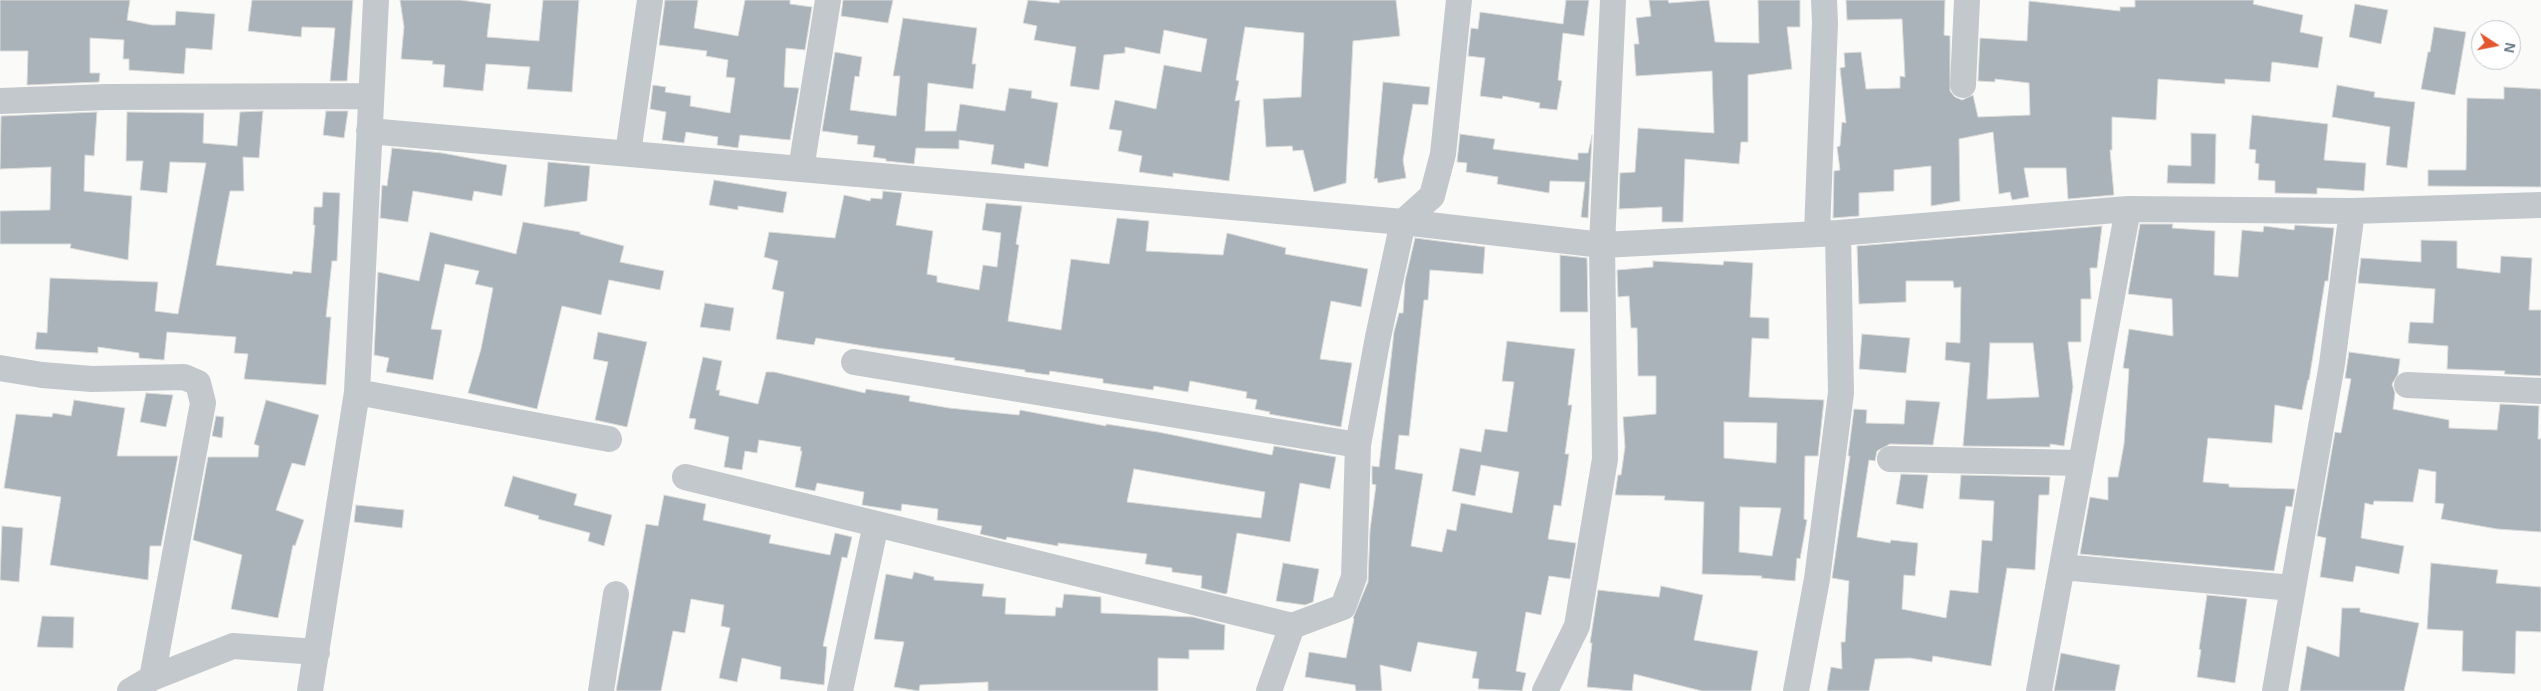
<!DOCTYPE html>
<style>
body{margin:0}
#map{position:relative;width:2541px;height:691px;overflow:hidden;background:#fafaf8;font-family:Arial,sans-serif}
canvas{display:block}
.north{position:absolute;left:2471px;top:20px;width:50px;height:50px;box-sizing:border-box;background:#fff;border:1px solid #c1c8cd;border-radius:50%;rotate:101deg;font-size:14px;font-weight:700;line-height:20px;text-align:center;color:#657683}
.north::after{content:'';display:block;margin:auto;width:18px;height:22px;background:#e4572e;clip-path:polygon(50% 0,100% 100%,50% 72%,0 100%)}
</style>
<div id="map">
<canvas width="2541" height="691"></canvas>
<div class="north">N</div>
</div>
<script>
const c = document.querySelector('canvas').getContext('2d');
c.lineJoin = 'round';
function paint(path, color) { c.fillStyle = color; c.fill(path, 'evenodd'); }
const shape = rows => new Path2D(rows.map(r => 'M' + r).join(''));
function stroke(path, color, width, dash) { c.strokeStyle = color; c.lineWidth = width; c.lineCap = dash ? 'butt' : 'round'; c.setLineDash(dash || []); c.stroke(path); }
const building = shape([
 [0,0,130,0,127,20,152,25,175,25,176,11,215,14,212,50,186,48,184,74,129,70,129,59,123,59,124,40,90,38,90,73,100,73,99,82,27,85,28,51,0,51,0,0],
 [252,0,353,0,347,81,330,81,335,28,302,27,301,37,248,31,252,0],
 [400,0,460,0,491,4,487,37,539,41,543,0,579,0,572,92,527,89,530,67,486,64,483,91,443,87,445,65,432,64,433,61,401,59,404,27,400,0],
 [665,0,698,0,694,28,738,36,745,0,790,0,790,4,812,7,805,50,786,48,784,87,799,88,790,140,740,135,738,148,717,145,718,137,686,132,684,143,662,140,666,112,650,109,653,85,666,87,665,92,691,96,690,106,730,113,735,78,726,77,728,60,706,56,707,51,659,45,665,0],
 [843,0,893,0,888,23,841,16,843,0],
 [1028,0,1059,3,1060,0,1396,0,1400,36,1353,41,1346,183,1314,192,1303,150,1293,151,1292,146,1266,147,1263,99,1301,97,1304,33,1245,27,1236,80,1239,81,1235,101,1240,100,1229,181,1173,173,1173,177,1139,172,1142,156,1118,151,1122,131,1109,129,1115,100,1156,109,1164,65,1201,72,1207,39,1164,30,1160,54,1125,47,1125,53,1104,55,1099,90,1070,86,1076,47,1034,40,1037,26,1023,23,1028,0],
 [1566,0,1589,0,1584,36,1563,33,1558,80,1562,81,1557,110,1539,108,1540,103,1503,96,1502,99,1480,96,1485,58,1468,56,1471,28,1478,29,1480,12,1563,24,1566,0],
 [1649,0,1668,0,1669,3,1709,0,1715,42,1759,43,1758,0,1800,0,1800,27,1787,27,1792,69,1748,75,1748,142,1741,142,1739,164,1685,159,1683,222,1662,222,1662,207,1619,209,1620,173,1635,172,1638,128,1714,133,1712,71,1636,76,1634,44,1639,44,1636,18,1651,16,1649,0],
 [1846,0,1945,0,1944,35,1950,36,1950,91,1955,97,1962,100,1973,95,1978,117,2030,115,2029,83,1995,79,1995,82,1978,81,1980,38,2027,41,2029,1,2120,11,2120,7,2135,7,2135,0,2254,0,2253,4,2303,15,2300,32,2323,37,2318,68,2272,62,2270,82,2225,79,2225,84,2158,79,2156,120,2112,117,2112,150,2110,150,2114,195,2068,199,2066,168,2024,168,2029,197,2012,200,2010,192,1999,194,1993,132,1959,139,1960,201,1931,206,1931,166,1894,170,1894,191,1859,193,1859,216,1833,218,1834,171,1840,170,1837,147,1840,146,1842,122,1846,123,1840,68,1845,67,1844,53,1861,52,1866,89,1900,88,1900,76,1905,77,1902,19,1847,20,1846,0],
 [2355,4,2388,10,2381,44,2349,37,2355,4],
 [903,18,977,28,972,64,976,64,973,89,928,83,925,131,956,131,960,104,1005,111,1009,88,1032,91,1031,98,1058,103,1048,167,1025,163,1024,169,991,164,994,145,959,140,959,149,916,148,914,164,886,161,886,159,873,157,875,146,857,144,858,136,822,131,835,52,862,57,859,77,855,76,850,110,896,116,900,76,893,76,903,18],
 [2434,27,2466,32,2455,95,2421,89,2428,52,2430,52,2434,27],
 [1383,82,1430,87,1428,105,1413,104,1403,160,1406,178,1378,183,1377,178,1374,179,1383,82],
 [2337,85,2375,92,2374,97,2415,102,2407,168,2386,165,2390,127,2332,117,2337,85],
 [2504,87,2541,89,2541,187,2428,186,2428,170,2466,170,2467,98,2504,99,2504,87],
 [263,111,259,158,243,157,244,191,230,191,216,265,292,274,293,271,311,273,315,225,313,225,314,207,322,207,323,192,340,193,337,261,332,261,326,317,331,317,326,385,244,379,248,354,234,353,236,337,167,332,164,360,139,358,139,353,98,347,98,353,35,349,37,332,47,333,50,278,158,282,155,311,178,314,206,163,170,162,167,193,140,190,143,161,126,161,127,112,204,113,203,143,237,146,240,112,263,111],
 [326,111,348,111,344,138,323,135,326,111],
 [97,112,94,156,85,155,84,191,132,196,128,260,70,248,71,244,0,244,0,211,50,210,51,167,0,169,1,116,97,112],
 [2252,115,2328,124,2324,160,2366,163,2364,191,2317,188,2317,194,2275,193,2275,181,2258,180,2259,164,2255,163,2256,150,2249,149,2252,115],
 [2191,133,2216,134,2215,184,2167,183,2168,165,2191,166,2191,133],
 [1460,134,1495,139,1493,149,1578,160,1578,153,1588,153,1592,135,1588,218,1581,217,1585,182,1550,181,1549,193,1497,184,1498,177,1466,172,1467,163,1457,162,1460,134],
 [392,148,442,153,507,165,502,196,474,191,472,201,413,191,408,222,380,218,382,185,387,186,392,148],
 [548,162,590,166,587,201,544,207,548,162],
 [714,180,787,192,783,213,738,206,738,210,709,205,714,180],
 [883,191,902,193,896,225,933,231,927,274,937,276,937,282,979,290,983,265,997,267,1001,233,982,230,986,203,1022,206,1016,244,1019,245,1008,321,1061,330,1071,259,1109,264,1117,218,1149,221,1146,251,1223,255,1227,233,1286,248,1285,254,1368,269,1361,307,1331,301,1320,359,1352,363,1341,427,1269,414,1270,412,1255,409,1257,400,1246,398,1247,392,1190,381,1188,392,1154,386,1153,390,1103,383,1103,379,1050,371,1049,375,1025,372,1025,370,954,360,955,358,877,348,816,338,814,345,776,339,784,292,772,289,778,261,764,257,769,232,835,238,844,195,870,201,871,198,882,199,883,191],
 [523,222,580,232,580,234,624,246,620,262,664,271,660,290,609,280,601,315,562,306,537,409,468,393,481,349,493,288,475,284,479,271,445,264,431,329,442,330,433,380,386,372,389,358,374,355,378,272,419,281,430,232,516,254,523,222],
 [2140,224,2173,224,2172,228,2215,231,2214,275,2238,277,2242,230,2263,232,2264,226,2294,230,2295,225,2334,228,2328,281,2325,281,2309,380,2308,380,2302,410,2275,405,2272,443,2208,438,2203,482,2229,484,2229,487,2295,489,2292,507,2286,506,2274,571,2080,554,2090,497,2108,500,2108,477,2118,477,2124,444,2129,369,2123,368,2129,329,2173,336,2172,299,2128,294,2140,224],
 [2102,226,2097,268,2090,268,2091,299,2081,299,2081,342,2068,342,2073,387,2064,446,2050,444,2050,447,1963,446,1970,363,1945,360,1946,342,1960,343,1961,287,1954,288,1953,281,1906,281,1906,302,1859,304,1857,246,2102,226],
 [1990,343,2033,343,2039,397,1987,399,1990,343],
 [1415,238,1485,247,1483,274,1430,270,1428,300,1424,300,1409,436,1399,435,1395,469,1423,474,1411,546,1442,552,1447,529,1456,531,1461,503,1512,513,1519,472,1481,465,1475,496,1452,491,1460,448,1481,452,1485,429,1507,432,1514,382,1502,381,1507,341,1575,349,1568,405,1572,405,1565,454,1569,454,1566,475,1561,506,1554,505,1548,539,1576,543,1570,579,1549,576,1541,615,1526,612,1516,671,1526,673,1522,691,1478,689,1479,679,1472,678,1477,652,1418,642,1411,672,1380,665,1382,691,1356,691,1355,685,1305,677,1309,652,1346,658,1354,619,1353,618,1368,582,1370,530,1376,485,1372,484,1372,466,1379,467,1394,332,1399,313,1403,313,1405,281,1415,238],
 [2421,240,2457,241,2457,268,2500,273,2501,256,2532,258,2529,310,2541,310,2541,376,2504,374,2505,371,2447,369,2448,346,2408,343,2410,322,2433,323,2435,289,2358,283,2361,258,2421,262,2421,240],
 [1560,255,1587,258,1588,312,1560,312,1560,255],
 [1653,261,1723,265,1724,261,1753,263,1750,317,1769,318,1769,339,1752,338,1749,397,1824,400,1818,456,1805,456,1804,519,1807,520,1800,559,1797,558,1795,581,1761,578,1762,576,1702,574,1704,502,1664,500,1665,496,1615,495,1618,475,1621,475,1625,447,1623,417,1656,414,1656,376,1638,376,1637,328,1631,328,1629,296,1618,297,1617,270,1653,267,1653,261],
 [1724,422,1777,423,1776,463,1724,458,1724,422],
 [1740,507,1781,508,1772,556,1739,552,1740,507],
 [705,303,734,308,730,331,700,327,705,303],
 [598,332,647,342,627,427,595,420,608,362,593,359,598,332],
 [1862,334,1910,338,1906,373,1859,369,1862,334],
 [2349,352,2400,359,2398,374,2392,384,2395,393,2393,409,2449,420,2449,428,2497,430,2500,404,2539,406,2538,439,2541,439,2541,532,2497,529,2441,519,2444,504,2435,503,2436,472,2419,469,2413,502,2374,501,2373,505,2365,503,2361,538,2404,546,2399,574,2356,566,2353,582,2320,577,2326,538,2317,536,2335,432,2341,433,2351,379,2345,378,2349,352],
 [703,357,722,361,716,390,720,390,719,395,758,404,766,372,774,372,865,393,866,389,910,396,909,401,949,408,1019,415,1020,410,1106,426,1106,424,1158,432,1272,455,1274,446,1336,457,1330,489,1300,483,1290,542,1237,533,1227,593,1225,594,1201,588,1202,576,1172,572,1172,568,1145,564,1147,554,1058,543,1058,546,1007,537,1006,540,980,534,982,526,937,520,938,509,902,504,901,511,862,505,864,492,817,483,815,491,795,487,802,451,800,451,801,447,759,440,757,453,745,451,742,470,724,467,729,437,694,429,696,419,689,418,703,357],
 [1134,469,1265,492,1261,518,1127,502,1134,469],
 [146,393,173,395,166,427,140,422,146,393],
 [74,400,125,408,117,456,178,456,161,546,150,546,148,580,50,565,61,497,4,488,16,414,52,417,53,413,71,416,74,400],
 [266,400,319,415,305,466,292,463,276,510,304,520,295,546,293,545,278,618,231,609,242,555,193,540,208,457,258,457,259,446,254,444,266,400],
 [1906,400,1940,402,1933,445,1890,444,1877,451,1875,461,1869,460,1857,537,1890,543,1891,540,1918,543,1915,576,1904,575,1902,609,1946,618,1950,590,1978,593,1982,540,1992,541,1994,501,1959,499,1961,475,2050,477,2049,495,2039,495,2035,570,2007,568,1991,666,1933,656,1932,662,1910,658,1875,659,1869,691,1827,691,1831,667,1842,669,1841,642,1845,642,1849,581,1832,578,1850,456,1848,456,1854,409,1867,410,1866,423,1904,424,1906,400],
 [216,416,224,417,222,438,212,436,216,416],
 [1901,474,1928,475,1923,509,1896,504,1901,474],
 [513,476,577,494,574,505,612,515,604,546,588,541,590,533,538,519,539,516,504,506,513,476],
 [664,495,706,504,703,520,771,535,769,543,830,555,835,533,852,537,847,558,842,557,823,646,827,647,824,685,780,679,781,667,742,658,737,682,719,678,730,628,721,626,724,605,691,599,685,633,673,631,661,691,616,691,646,524,658,526,664,495],
 [356,505,404,510,402,528,354,522,356,505],
 [2,526,23,528,19,582,0,580,2,526],
 [1283,563,1319,569,1313,602,1305,605,1276,601,1283,563],
 [2431,563,2498,570,2496,583,2541,587,2541,632,2516,631,2515,674,2462,671,2463,631,2427,629,2431,563],
 [914,572,934,577,934,580,984,584,982,596,1006,598,1005,614,1055,616,1056,607,1062,608,1064,594,1101,597,1101,613,1193,617,1225,625,1224,650,1189,650,1189,659,1158,658,1158,691,988,691,988,682,920,685,919,691,894,687,904,642,874,639,886,574,912,579,914,572],
 [1661,586,1703,595,1694,640,1758,651,1751,691,1702,691,1634,674,1632,691,1587,687,1592,643,1590,643,1598,590,1659,597,1661,586],
 [2207,595,2247,599,2235,683,2197,677,2201,650,2199,649,2207,595],
 [2342,608,2360,608,2360,612,2419,623,2404,691,2300,691,2307,646,2339,657,2342,608],
 [42,616,74,617,73,648,37,647,42,616],
 [2061,653,2120,665,2115,691,2054,691,2061,653]
]);
paint(building, '#aab3b9');
stroke(building, '#dcdcda', 1);
stroke(shape([
 [1963,85,1967,0],
 [0,101,106,97,370,96],
 [369,131,1403,222,1602,245,1838,233,2128,209,2352,211,2541,205],
 [628,153,650,0],
 [801,169,828,0],
 [1817,233,1825,23,1824,0],
 [854,362,1358,445],
 [0,368,42,375,92,379,184,377,198,383,203,403,152,678],
 [2407,385,2541,391],
 [357,392,609,439],
 [1890,459,2081,463],
 [685,477,1292,626,1343,607,1354,577,1358,445,1378,337,1403,222,1432,196,1443,154,1459,0],
 [2062,567,2292,588],
 [130,691,152,678,233,646,317,652],
 [310,691,357,392,376,0],
 [601,691,616,594],
 [840,691,876,524],
 [1269,691,1292,626],
 [1545,691,1577,626,1605,459,1602,245,1613,0],
 [1796,691,1817,579,1841,393,1838,233],
 [2039,691,2128,209],
 [2275,691,2332,364,2352,211]
]), '#c3c8cc', 26);
</script>
